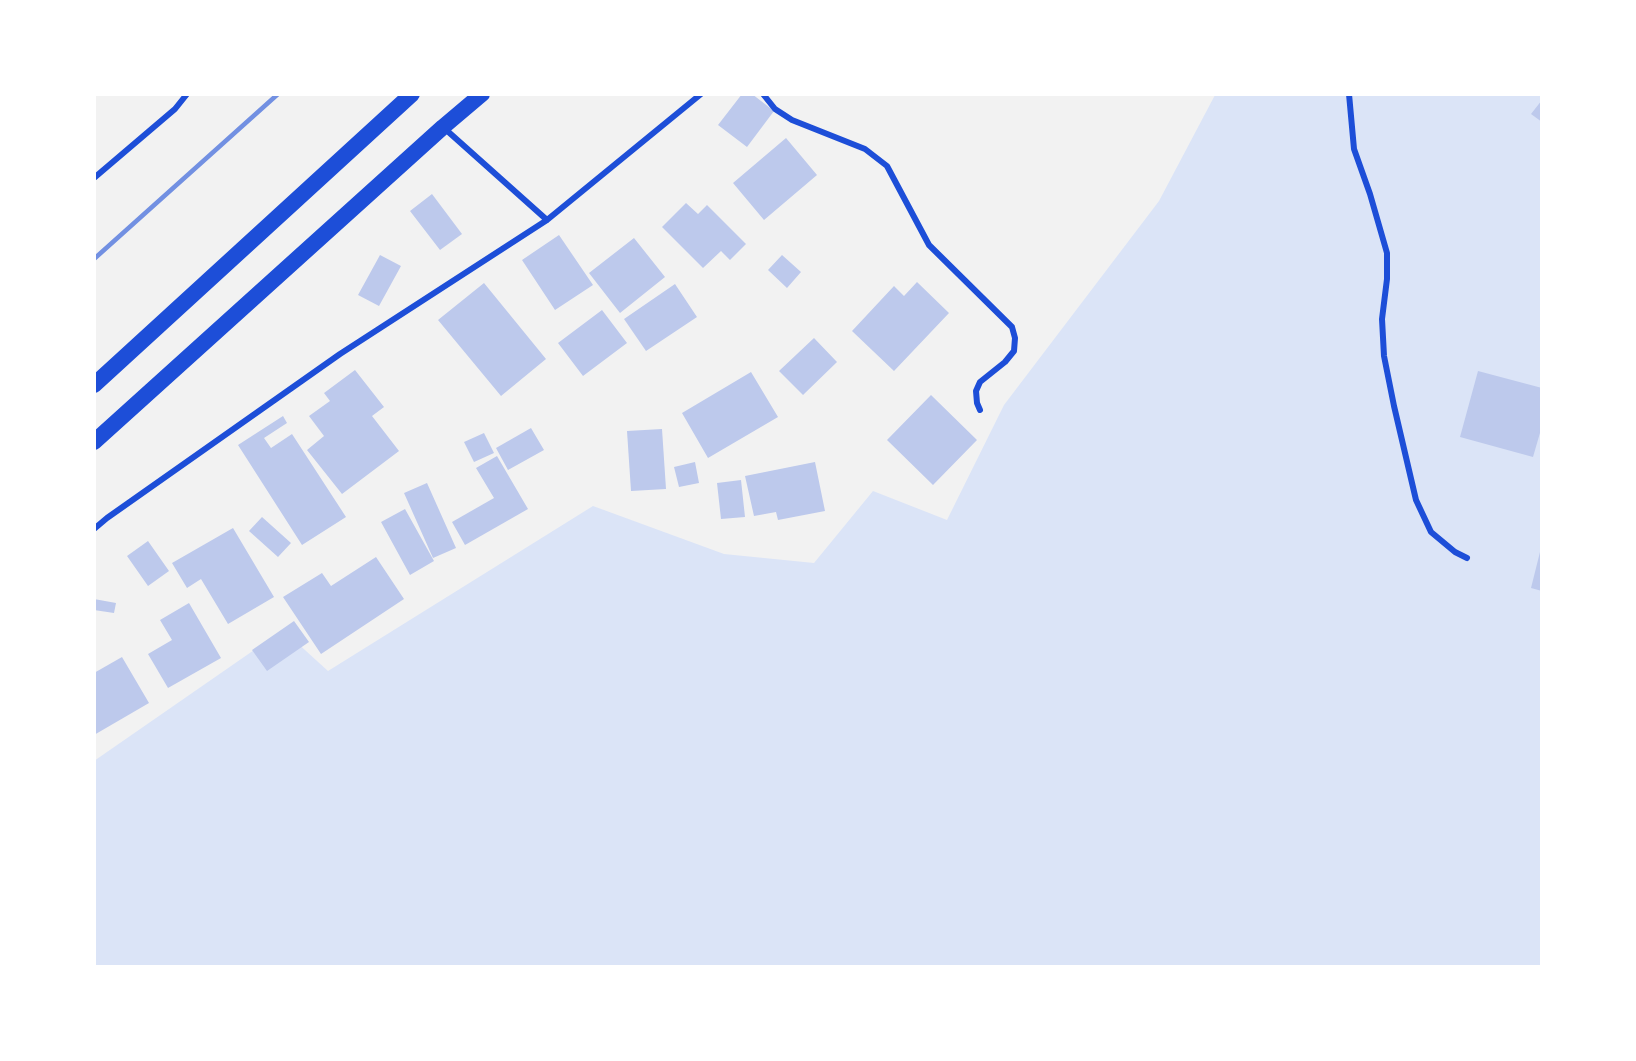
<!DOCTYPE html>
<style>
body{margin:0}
#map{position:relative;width:1636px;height:1061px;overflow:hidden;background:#f2f2f2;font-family:"Roboto Condensed",sans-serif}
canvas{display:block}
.frame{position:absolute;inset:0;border:96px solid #fff;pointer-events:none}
</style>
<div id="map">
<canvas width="1636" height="1061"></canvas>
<div class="frame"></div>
</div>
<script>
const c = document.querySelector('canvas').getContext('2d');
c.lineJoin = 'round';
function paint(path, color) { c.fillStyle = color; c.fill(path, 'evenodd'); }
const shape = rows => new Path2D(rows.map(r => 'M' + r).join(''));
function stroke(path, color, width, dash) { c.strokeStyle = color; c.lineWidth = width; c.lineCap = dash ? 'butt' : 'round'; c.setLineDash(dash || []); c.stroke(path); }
paint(shape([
 [1215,95,1541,95,1541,966,95,966,94,761,283,630,328,671,593,506,724,554,814,563,873,491,947,520,1004,405,1159,201]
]), '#dbe4f7');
paint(shape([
 [742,94,752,94,774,111,747,147,718,125],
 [1542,100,1542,122,1531,114],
 [786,138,817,175,764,220,733,183],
 [432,194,462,234,440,250,410,211],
 [686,203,698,214,707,205,746,244,730,260,721,251,703,268,662,227],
 [559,235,593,285,555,310,522,260],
 [634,238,665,277,620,313,589,273],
 [380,255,401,266,379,306,358,295],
 [782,255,801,272,787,288,768,270],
 [917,282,949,313,894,371,852,331,894,286,904,296],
 [484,283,546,359,501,396,438,320],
 [675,284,697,317,646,351,624,319],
 [602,310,627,343,583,376,558,343],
 [814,338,837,362,803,395,779,371],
 [355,370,384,407,372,416,399,451,342,494,307,450,324,436,309,416,330,401,324,393],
 [1478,371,1542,388,1542,426,1533,457,1460,437],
 [751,372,778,417,708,458,682,413],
 [931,395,977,440,933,485,887,440],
 [283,416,287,423,264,438,271,448,292,434,346,517,302,545,238,445],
 [531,428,544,450,508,470,496,448],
 [662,429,666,489,631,491,627,431],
 [484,433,494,453,474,462,464,442],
 [497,456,528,509,465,545,452,522,494,498,476,468],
 [695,462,699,483,679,487,674,467],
 [815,462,825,511,778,520,776,512,754,516,745,476],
 [741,480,745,517,721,519,717,483],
 [427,483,456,548,433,558,404,493],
 [405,509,434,561,410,575,381,522],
 [262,517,291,543,278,557,249,531],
 [233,528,274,597,228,624,201,579,187,588,172,563],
 [148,541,169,571,148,586,127,556],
 [1541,548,1542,549,1542,591,1531,588],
 [376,557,404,599,321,654,283,597,322,573,331,586],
 [94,599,116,603,114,613,94,610],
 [189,603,221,658,168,688,148,654,172,640,160,620],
 [294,621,309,642,267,671,252,650],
 [122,657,149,703,94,735,94,673]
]), '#bdc9ec');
stroke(shape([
 [763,94,775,109,792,120,865,149,887,166,929,245,1012,327,1015,338,1014,351,1005,362,980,382,976,391,977,403,980,410],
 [1349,94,1354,149,1370,194,1387,253,1387,279,1382,319,1384,356,1394,406,1416,500,1431,532,1455,552,1467,558],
 [444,128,547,220],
 [94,178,175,109,187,94],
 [94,529,107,518,340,354,547,220,701,94]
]), '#1d4ed8', 6);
stroke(shape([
 [94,385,412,94],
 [94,442,443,127,482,94]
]), '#1d4ed8', 16);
stroke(shape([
 [94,259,278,94]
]), '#7290e2', 4.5);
</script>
